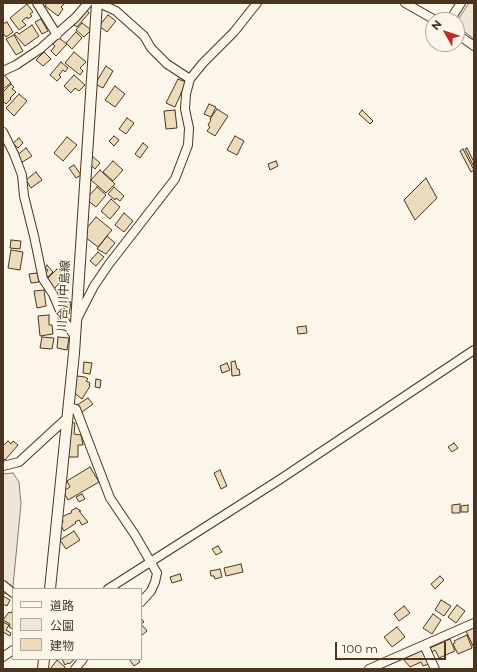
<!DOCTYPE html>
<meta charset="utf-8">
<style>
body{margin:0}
#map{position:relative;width:477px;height:672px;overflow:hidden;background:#fbf6e9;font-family:Montserrat,"Noto Sans JP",sans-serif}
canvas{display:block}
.frame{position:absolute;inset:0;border:4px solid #4a3520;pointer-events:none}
.legend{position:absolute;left:12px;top:588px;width:130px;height:72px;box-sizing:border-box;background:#fbf6e9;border:1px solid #b4a999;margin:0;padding:5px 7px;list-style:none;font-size:12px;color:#4a3520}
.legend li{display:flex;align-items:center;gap:8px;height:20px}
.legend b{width:20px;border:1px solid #b4a999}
.north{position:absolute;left:425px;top:12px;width:40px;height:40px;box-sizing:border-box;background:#fbf6e9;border:1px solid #b4a999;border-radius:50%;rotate:309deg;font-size:11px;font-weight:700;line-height:16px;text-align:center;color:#4a3520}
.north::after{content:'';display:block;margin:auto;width:14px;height:18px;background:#c62828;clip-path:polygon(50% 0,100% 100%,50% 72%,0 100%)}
.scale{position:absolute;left:335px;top:642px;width:111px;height:18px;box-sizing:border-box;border:2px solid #4a3520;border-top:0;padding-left:5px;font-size:12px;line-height:14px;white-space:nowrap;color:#4a3520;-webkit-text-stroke:3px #fbf6e9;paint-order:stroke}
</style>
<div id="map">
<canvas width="477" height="672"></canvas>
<div class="frame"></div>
<ul class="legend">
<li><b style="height:5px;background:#fbf6e9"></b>道路</li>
<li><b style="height:11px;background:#ede6d9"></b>公園</li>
<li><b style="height:11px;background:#ecdcbc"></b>建物</li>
</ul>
<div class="north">N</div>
<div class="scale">100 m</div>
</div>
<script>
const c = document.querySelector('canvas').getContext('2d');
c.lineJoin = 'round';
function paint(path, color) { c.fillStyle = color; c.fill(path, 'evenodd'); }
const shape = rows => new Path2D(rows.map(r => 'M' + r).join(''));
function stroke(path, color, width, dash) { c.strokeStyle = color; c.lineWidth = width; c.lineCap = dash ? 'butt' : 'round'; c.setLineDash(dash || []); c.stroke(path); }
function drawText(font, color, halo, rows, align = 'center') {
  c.font = font + ' Montserrat,"Noto Sans JP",sans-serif'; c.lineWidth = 3; c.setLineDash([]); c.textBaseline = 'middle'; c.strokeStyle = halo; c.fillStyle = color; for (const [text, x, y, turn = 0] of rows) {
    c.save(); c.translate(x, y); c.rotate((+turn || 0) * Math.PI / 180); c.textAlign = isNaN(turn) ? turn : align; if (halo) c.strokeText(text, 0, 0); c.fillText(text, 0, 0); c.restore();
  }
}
const green = shape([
 [469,3,474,3,474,39,457,26,457,21,469,3],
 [13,473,19,482,21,504,13,586,8,593,3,594,3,474,13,473]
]);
paint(green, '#ede6d9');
stroke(green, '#887966', 1);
const building = shape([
 [47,3,65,3,61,7,63,9,58,16,45,6,47,3],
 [27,4,33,12,30,14,32,16,28,19,27,17,22,21,26,25,19,30,10,18,27,4],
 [87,10,89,13,77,27,74,25,87,10],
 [108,15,116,21,107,32,99,26,108,15],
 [41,19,48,31,42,34,35,22,41,19],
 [7,22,13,32,6,37,3,33,3,24,7,22],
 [82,23,91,30,84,37,76,30,82,23],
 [32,25,39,36,25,46,14,34,17,32,19,34,32,25],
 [76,32,82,38,72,49,66,43,76,32],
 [14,35,23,51,16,55,6,39,14,35],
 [59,38,67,44,56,56,51,51,55,46,53,44,59,38],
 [44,52,51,59,43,66,36,60,44,52],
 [74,52,86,62,80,68,83,71,80,75,65,63,74,52],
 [61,62,68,68,65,72,63,70,59,75,61,77,57,81,50,75,61,62],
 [106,66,113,71,103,88,95,84,106,66],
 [3,73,11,83,3,89,3,73],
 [74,75,85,85,79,91,75,88,71,93,64,86,74,75],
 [178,79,186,82,175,107,166,103,178,79],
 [11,84,14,87,12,89,16,92,10,98,11,99,6,104,3,101,3,92,11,84],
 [115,86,125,94,115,107,105,100,115,86],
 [19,94,27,101,14,116,6,108,19,94],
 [209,104,216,107,211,117,204,114,209,104],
 [217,109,228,116,215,136,207,131,210,127,208,125,211,120,210,119,217,109],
 [175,110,177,128,166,129,164,111,175,110],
 [362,110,373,121,370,124,359,114,362,110],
 [127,118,134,123,126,134,119,129,127,118],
 [114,136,119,140,114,146,109,141,114,136],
 [235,136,244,141,237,155,227,150,235,136],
 [67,137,77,145,63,161,54,153,67,137],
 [19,138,23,143,18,148,13,143,19,138],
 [143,143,148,147,140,158,135,154,143,143],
 [26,148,32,156,21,163,16,156,26,148],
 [467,148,474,162,474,167,465,149,467,148],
 [463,149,474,170,471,172,460,151,463,149],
 [91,155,100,163,95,169,89,163,91,155],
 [113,161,123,170,113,181,103,172,113,161],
 [276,161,278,166,270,170,268,164,276,161],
 [74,165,81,175,76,178,69,168,74,165],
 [100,170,115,184,106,193,91,180,100,170],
 [36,172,42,180,31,188,26,180,36,172],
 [426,178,437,198,415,220,404,200,426,178],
 [97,187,106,195,96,207,86,199,97,187],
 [114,187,124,196,120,201,116,198,115,200,108,194,114,187],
 [111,199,120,207,110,219,101,211,111,199],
 [124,213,133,221,124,232,115,225,124,213],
 [96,217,112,230,98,247,85,237,86,229,96,217],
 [107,236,115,243,106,254,97,249,107,236],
 [11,240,21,241,20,249,10,248,11,240],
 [11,250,23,252,20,270,8,268,11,250],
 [98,252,104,257,96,266,90,261,98,252],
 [47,265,53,272,48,277,45,274,48,270,45,268,47,265],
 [57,269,65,277,54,289,45,281,57,269],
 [37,273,39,282,31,283,29,274,37,273],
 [44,290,46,306,37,308,34,291,44,290],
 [64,301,71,302,69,314,63,314,64,301],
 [49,315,49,325,52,325,53,334,40,336,38,316,49,315],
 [306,326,307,333,298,334,297,327,306,326],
 [42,337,54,338,52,349,40,348,42,337],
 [58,337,69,338,67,350,57,348,58,337],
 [235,361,237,369,239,369,240,375,232,376,231,362,235,361],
 [84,362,92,363,90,374,83,373,84,362],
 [227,363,230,370,222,373,220,366,227,363],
 [77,376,85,377,88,379,86,381,90,383,89,385,90,386,82,399,73,392,74,379,77,376],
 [96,379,101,380,100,388,95,387,96,379],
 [88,398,93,404,82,412,77,405,88,398],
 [69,422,75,423,74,434,81,435,83,445,78,445,78,457,67,457,69,422],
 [8,441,11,444,13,441,18,445,5,460,3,458,3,446,8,441],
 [454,443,458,448,452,452,448,447,454,443],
 [90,467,99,482,68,500,63,491,70,487,67,481,90,467],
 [220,470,227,486,221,489,214,473,220,470],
 [82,494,85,499,79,502,76,497,82,494],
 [460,504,460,513,452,513,452,505,460,504],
 [468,505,468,512,461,512,461,506,468,505],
 [76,508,81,511,79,511,88,522,82,525,79,520,75,522,76,523,64,531,60,524,63,522,62,517,70,513,70,514,72,512,71,511,76,508],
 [74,531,80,540,66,549,60,540,74,531],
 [218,546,222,552,216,555,212,549,218,546],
 [241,564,243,572,226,576,224,568,241,564],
 [220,569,222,577,215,579,214,576,211,576,210,571,220,569],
 [180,574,182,580,172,583,170,577,180,574],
 [440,576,444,580,435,589,431,584,440,576],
 [3,596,10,600,7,606,3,604,3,596],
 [441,600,451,606,444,616,435,610,441,600],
 [457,605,465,611,456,623,448,617,457,605],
 [404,606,410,613,399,621,394,614,404,606],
 [13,610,13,629,9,627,10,624,3,620,9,612,11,613,13,610],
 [433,614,441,620,432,634,423,628,433,614],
 [141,618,144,622,141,624,147,631,141,636,141,618],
 [3,622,9,625,6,630,11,633,10,636,3,632,3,622],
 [397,627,405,637,392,647,384,637,397,627],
 [474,628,474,648,466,631,474,628],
 [467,635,472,648,458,654,453,644,455,643,454,641,467,635],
 [450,639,455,651,439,658,435,650,432,652,430,648,450,639],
 [423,650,429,664,423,666,421,662,410,667,403,659,423,650],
 [62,659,75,659,69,664,68,663,65,665,62,659],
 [129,659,138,659,140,662,134,666,129,659],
 [57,660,65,667,64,669,50,669,57,660]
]);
paint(building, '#ecdcbc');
stroke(building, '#4a3520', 1);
const minor = shape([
 [37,3,57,35],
 [99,3,116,11,144,36,151,48,167,64,190,79],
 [405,3,435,20],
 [450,20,461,3],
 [457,34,474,46],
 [3,71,16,65,40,49,76,17,88,3],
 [3,132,14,154,22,175,24,196,34,236,43,279,53,294,64,320,75,337],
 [77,319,94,286,109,264,175,179,188,145,189,128,185,109,186,94,190,79,203,63,234,32,257,3],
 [69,407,76,409,110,498,135,535,157,573,155,582,151,591,141,602],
 [3,466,19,462,68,417],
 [3,585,13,593],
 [108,589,279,480,474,350],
 [424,645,435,669],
 [3,657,13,650],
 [75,669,83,659],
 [369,669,474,623]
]);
const major = shape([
 [50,589,74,353,97,3],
 [43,669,44,659]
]);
stroke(minor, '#4a3520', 10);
stroke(major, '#4a3520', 12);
stroke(minor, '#fbf6e9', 8);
stroke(major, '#fbf6e9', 10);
drawText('12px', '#4a3520', '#fbf6e9', [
 ["川合川中島線",64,296,-87]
]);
</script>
